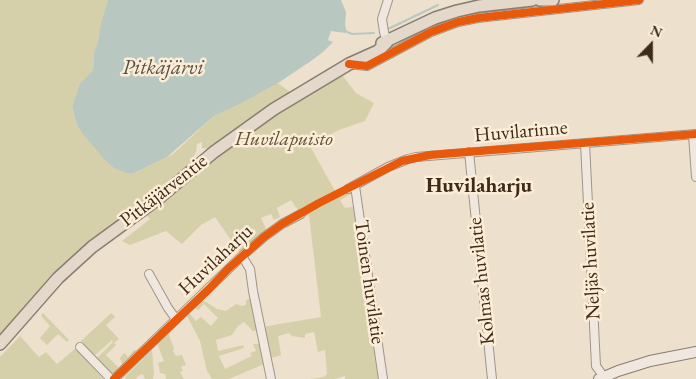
<!DOCTYPE html>
<meta charset="utf-8">
<style>
body{margin:0}
#map{position:relative;width:696px;height:379px;overflow:hidden;background:#ede0cd;font-family:"EB Garamond",serif}
canvas{display:block}
.north{position:absolute;left:626px;top:20px;width:50px;height:50px;-webkit-text-stroke:4px #fcedd6;paint-order:stroke;rotate:22deg;font-size:14px;font-weight:700;line-height:20px;text-align:center;color:#3e2a1b}
.north::after{content:'';display:block;margin:auto;width:18px;height:22px;background:#3e2a1b;clip-path:polygon(50% 0,100% 100%,50% 72%,0 100%)}
</style>
<div id="map">
<canvas width="696" height="379"></canvas>
<div class="north">N</div>
</div>
<script>
const c = document.querySelector('canvas').getContext('2d');
c.lineJoin = 'round';
function paint(path, color) { c.fillStyle = color; c.fill(path, 'evenodd'); }
const shape = rows => new Path2D(rows.map(r => 'M' + r).join(''));
function stroke(path, color, width, dash) { c.strokeStyle = color; c.lineWidth = width; c.lineCap = dash ? 'butt' : 'round'; c.setLineDash(dash || []); c.stroke(path); }
function drawText(font, color, halo, rows, align = 'center') {
  c.font = font + ' "EB Garamond",serif'; c.lineWidth = 5; c.setLineDash([]); c.textBaseline = 'middle'; c.strokeStyle = halo; c.fillStyle = color; for (const [text, x, y, turn = 0] of rows) {
    c.save(); c.translate(x, y); c.rotate((+turn || 0) * Math.PI / 180); c.textAlign = isNaN(turn) ? turn : align; if (halo) c.strokeText(text, 0, 0); c.fillText(text, 0, 0); c.restore();
  }
}
paint(shape([
 [0,0,108,0,99,38,94,53,93,70,72,107,77,125,94,146,99,152,134,173,173,154,214,116,242,103,278,83,290,92,207,149,202,148,202,142,197,144,196,152,188,166,152,197,0,336],
 [552,3,553,8,474,16,383,55,381,52,421,30,468,13],
 [342,75,356,93,374,103,365,121,339,130,310,146,335,191,346,186,348,189,351,194,340,200,345,208,359,206,381,379,345,379,345,376,335,379,310,379,324,377,327,374,325,350,318,352,314,332,305,334,305,338,292,336,289,333,278,336,281,355,268,359,262,327,321,317,309,215,303,217,291,200,277,208,280,217,274,220,271,214,261,218,267,231,240,253,215,217,201,225,182,244,166,231,130,245,122,241,150,219,146,215,182,188,197,172,216,157,266,120,321,86],
 [252,298,258,331,253,331,244,322,238,326,232,335,216,340,218,351,243,345,244,348,219,356,225,369,252,356,250,353,256,351,253,344,260,344,264,364,229,379,212,379,207,371,200,341,186,314,189,313,196,321,201,317,211,326,218,318,204,304,198,310,194,307,203,300,217,309,226,311,236,304,242,306,246,305,246,300],
 [43,313,69,340,67,342,58,334,47,345,40,338,50,326,41,316],
 [111,313,115,317,106,325,119,339,114,343,116,345,106,355,119,368,122,364,120,358,124,353,128,357,134,350,139,351,114,375,111,375,96,359,113,342,112,340,93,357,80,342],
 [168,333,174,348,173,351,176,356,182,355,186,365,181,367,183,371,180,372,184,379,166,379,165,374,160,373,158,363,164,361,157,343],
 [20,336,39,357,46,352,57,364,76,348,103,379,0,379,0,357],
 [152,350,154,373,153,379,145,379,143,374,138,376,136,379,125,379,126,376]
]), '#d6d0aa');
paint(shape([
 [108,0,341,0,346,12,345,25,347,32,345,33,331,31,328,40,333,42,323,52,311,61,278,83,242,103,214,116,167,157,134,173,126,173,114,168,107,162,82,133,77,125,72,107,80,84,93,70,94,53,99,38,101,24]
]), '#b8c8c0');
stroke(shape([
 [388,29,438,5],
 [347,32,352,34,374,33]
]), '#b8c8c0', 2);
const street = shape([
 [387,42,384,32,382,19,388,0],
 [349,64,367,66,431,32,458,22,478,18,639,0],
 [693,135,696,177],
 [585,143,596,366,604,377],
 [469,152,492,379],
 [355,186,383,379],
 [348,189,388,167,408,159,416,157,696,134],
 [242,256,250,269,253,291,271,379],
 [149,274,168,308,176,319],
 [80,347,111,379],
 [114,379,242,256,264,237,282,224,301,214]
]);
const secondary = shape([
 [599,379,618,371,650,361,696,352]
]);
const primary = shape([
 [540,0,553,0],
 [382,43,435,18,457,11,479,6,532,0],
 [0,344,58,278,92,247,159,198,214,152,274,109,349,64,378,51,387,42]
]);
stroke(street, '#9f9589', 10);
stroke(secondary, '#877d71', 12);
stroke(primary, '#877d71', 14);
stroke(street, '#f0e8df', 8);
stroke(secondary, '#f0e8df', 10);
stroke(primary, '#e3d8ca', 11);
stroke(shape([
 [349,64,367,66,431,32,458,22,478,18,639,0],
 [114,379,209,289,228,269,264,237,282,224,319,203,402,161,430,155,696,134]
]), '#e8590c', 8);
drawText('20px', '#3e2a1b', '#fcedd6', [
 ["Huvilarinne",521,132,-5],
 ["Pitkäjärventie",164,191,-38],
 ["Huvilaharju",216,260,-43],
 ["Neljäs huvilatie",591,261,-93],
 ["Kolmas huvilatie",482,281,-96],
 ["Toinen huvilatie",369,282,82]
]);
drawText('italic 20px', '#605038', '#fcedd6', [
 ["Huvilapuisto",284,140]
]);
drawText('italic 21px', '#574f43', '#fcedd6', [
 ["Pitkäjärvi",163,68]
]);
drawText('bold 21px', '#3e2a1b', '#fcedd6', [
 ["Huvilaharju",479,186]
]);
</script>
